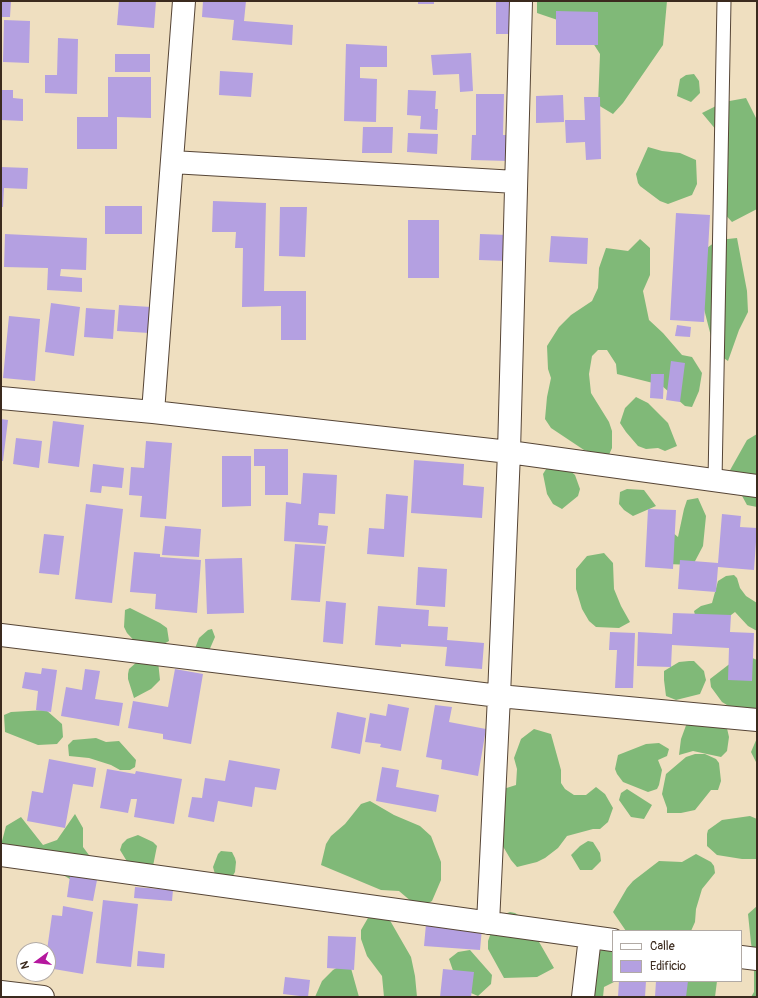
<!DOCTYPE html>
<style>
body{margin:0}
#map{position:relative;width:758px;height:998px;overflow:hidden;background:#efdfc0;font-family:Pangolin,sans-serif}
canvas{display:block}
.frame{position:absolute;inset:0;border:2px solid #3b2a1e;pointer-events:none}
.legend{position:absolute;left:612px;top:930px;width:130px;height:52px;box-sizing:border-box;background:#fff;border:1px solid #b1aaa5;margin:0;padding:5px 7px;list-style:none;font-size:12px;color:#3b2a1e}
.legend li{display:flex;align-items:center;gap:8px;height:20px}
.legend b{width:20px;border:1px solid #b1aaa5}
.north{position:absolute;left:16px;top:942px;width:40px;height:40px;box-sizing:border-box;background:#fff;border:1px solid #b1aaa5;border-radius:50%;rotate:255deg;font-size:11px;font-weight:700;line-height:16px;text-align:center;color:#3b2a1e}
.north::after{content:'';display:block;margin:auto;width:14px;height:18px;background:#b5179e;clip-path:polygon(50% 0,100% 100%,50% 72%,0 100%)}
</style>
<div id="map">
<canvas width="758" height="998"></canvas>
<div class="frame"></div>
<ul class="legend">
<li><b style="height:5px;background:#fff"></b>Calle</li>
<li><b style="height:11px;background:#b4a0e1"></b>Edificio</li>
</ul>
<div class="north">N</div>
</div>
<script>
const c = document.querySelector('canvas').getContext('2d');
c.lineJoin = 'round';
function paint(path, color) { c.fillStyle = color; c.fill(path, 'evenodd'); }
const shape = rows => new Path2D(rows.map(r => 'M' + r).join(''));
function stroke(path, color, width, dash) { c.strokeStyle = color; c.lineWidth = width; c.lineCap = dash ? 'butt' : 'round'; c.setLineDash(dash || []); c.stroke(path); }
paint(shape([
 [537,1,667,1,663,45,623,103,613,114,598,105,600,54,584,29,537,13],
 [694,74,699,81,700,93,691,102,677,96,680,79,686,75],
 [746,98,757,120,757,209,732,222,720,209,717,183,728,168,727,143,702,113,724,102],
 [648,147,662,151,680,153,696,160,697,184,692,195,668,204,660,201,640,186,638,183,636,174],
 [737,238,747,291,748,312,739,330,728,361,715,352,704,309,697,255,718,240],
 [640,239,650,248,650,275,643,291,649,320,663,333,682,355,692,357,702,373,699,391,692,407,685,406,661,385,617,374,616,364,607,350,598,350,592,356,589,374,591,393,609,422,612,431,612,448,608,457,584,450,551,428,545,419,547,397,551,378,548,369,547,346,559,327,571,315,592,301,598,288,599,268,606,248,628,251],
 [636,397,648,403,668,423,677,446,665,451,658,448,646,449,638,446,626,432,620,423,625,408],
 [757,434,757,507,747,505,729,472,747,440],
 [548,466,565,466,575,475,580,489,578,496,562,509,553,504,547,494,543,474],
 [627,489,644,490,656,506,633,516,624,510,619,504,620,492],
 [698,498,706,516,703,546,693,565,667,564,672,532,678,537,684,509,687,500],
 [604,553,613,563,614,589,621,606,630,622,619,628,596,627,589,621,582,609,576,589,576,569,587,556],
 [734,575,737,578,740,588,746,596,757,603,757,631,748,626,735,612,723,621,695,615,694,611,701,606,712,603,718,581,726,576],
 [130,608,160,623,167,628,169,641,160,646,141,648,127,633,124,627,125,610],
 [212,629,215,637,208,653,194,651,199,638,208,630],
 [750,657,757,660,757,723,722,702,711,687,710,679,736,659],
 [138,661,158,661,160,680,151,689,134,698,128,679,128,674,129,669],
 [689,661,694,661,704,671,705,676,706,680,700,694,676,700,666,696,664,680,664,671,679,662],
 [46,710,62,724,63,737,57,744,38,745,5,732,4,715,11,712],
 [688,720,726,724,729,737,727,751,721,757,693,751,679,755,681,739],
 [534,729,551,734,561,770,561,783,565,789,574,795,586,795,596,787,605,794,613,808,608,822,600,829,593,829,567,836,558,848,545,858,537,862,517,867,511,860,491,826,497,791,516,785,517,769,514,758,521,739],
 [96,738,106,742,119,741,136,760,135,767,130,770,120,770,111,765,89,758,69,756,68,745,73,740],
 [757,738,757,764,751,752],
 [659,743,669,749,667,756,658,760,662,770,659,785,657,789,648,792,623,782,617,774,615,769,618,755,646,744],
 [695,754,705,754,716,759,719,763,721,781,718,790,711,790,695,810,681,813,667,813,667,808,662,794,666,774,686,757],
 [627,789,652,805,644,819,631,817,619,800,621,793],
 [370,801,394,815,420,826,431,836,441,862,441,880,432,901,419,908,399,891,381,890,321,865,326,844,331,836,345,824,361,804],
 [75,814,83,828,83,847,100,870,81,881,73,881,52,868,1,845,6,826,21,817,43,845,57,840],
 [750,816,757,819,757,859,742,859,717,855,707,846,707,834,708,830,722,820],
 [138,835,153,842,157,846,153,866,131,868,120,850,122,844,127,839],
 [588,841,593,842,600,853,601,861,592,870,580,870,571,855,580,846],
 [221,851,232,852,235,858,236,862,235,872,231,879,216,878,213,867,218,854],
 [696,854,711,862,714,866,715,873,702,889,696,909,695,922,691,931,626,931,613,912,627,888,633,881,659,861,682,862],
 [757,906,757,997,751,997,754,992,754,962,751,943,748,914],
 [372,911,388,917,411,957,415,976,417,997,384,997,382,976,367,956,361,939,361,930],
 [510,912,515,913,527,921,554,968,537,977,504,978,488,949,488,941,494,924,502,915],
 [613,945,613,981,616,981,604,987,603,997,575,997,597,954,604,948],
 [470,950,492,975,491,984,478,996,459,988,449,959,458,952],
 [349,961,359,997,315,997,322,981,333,970],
 [674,981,717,981,715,997,671,997]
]), '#80b978');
paint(shape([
 [1,1,11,1,10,17,1,17],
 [119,1,156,1,154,28,117,25],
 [203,1,246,1,244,21,293,25,292,45,232,40,234,20,202,17],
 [418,1,434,1,434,4,418,4],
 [496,2,511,2,510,34,496,34],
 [556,11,598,12,598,45,556,45],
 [4,20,30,21,29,63,3,62],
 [58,38,78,39,77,94,45,93,45,75,57,75],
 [346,44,387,46,387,67,360,67,360,78,377,79,376,122,344,121],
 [471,53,473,91,460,92,459,74,433,75,431,55],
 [115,54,150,54,150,72,115,72],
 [220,71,253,73,251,97,219,95],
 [108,77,151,77,151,118,117,117,117,149,77,149,77,117,108,117],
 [1,90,13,90,13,98,23,99,23,121,1,120],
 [408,90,436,91,435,109,438,109,437,130,420,129,421,116,407,115],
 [476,94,504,94,503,135,509,135,509,161,471,160,472,135,476,135],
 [563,95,564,122,536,123,536,96],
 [584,97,600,97,601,159,586,160,585,142,566,143,565,120,585,120],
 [363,127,393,127,392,153,362,153],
 [408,133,438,134,437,154,407,152],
 [1,167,28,168,27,189,4,188,3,207,1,207],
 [213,201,266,203,264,291,306,291,306,340,281,340,281,306,242,307,243,248,235,248,236,232,212,232],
 [105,206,142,206,142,234,105,234],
 [280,207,307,207,305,257,279,256],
 [676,213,710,215,704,322,703,322,670,320],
 [408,220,439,220,439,278,408,278],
 [5,234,87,238,86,270,61,269,60,276,82,278,82,292,47,290,48,268,4,267],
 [480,234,508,235,507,261,479,260],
 [551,236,588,238,587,264,549,262],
 [51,303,80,307,74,356,45,352],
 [119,305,151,307,149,333,117,331],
 [86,308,115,310,113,339,84,337],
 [9,316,40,319,35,381,3,378],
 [677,325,691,327,690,337,675,336],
 [671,361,685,363,680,402,666,400],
 [651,374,664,374,663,399,650,398],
 [1,419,8,420,3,461,1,461],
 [53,421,84,425,79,467,48,463],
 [16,438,42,441,39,468,13,464],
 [146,441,172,443,166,519,140,517,142,496,129,495,131,467,144,468],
 [254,449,288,449,288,495,265,495,265,466,254,466],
 [222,456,251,456,251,506,222,507],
 [414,460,464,464,463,485,484,487,482,518,411,513],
 [93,464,124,468,122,488,102,486,101,493,90,492],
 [303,473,337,475,335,514,319,513,318,525,328,526,326,544,284,541,286,502,301,504],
 [386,494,408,496,404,557,367,554,369,528,384,529],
 [86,504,123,509,112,603,75,599],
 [648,509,676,510,673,569,645,567],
 [722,514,741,516,740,527,757,528,754,570,718,567,716,592,678,589,680,560,718,563],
 [165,526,201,529,199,557,162,555],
 [44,534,64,536,59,575,39,573],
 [295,544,325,546,320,602,291,600],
 [134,552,160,554,160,557,201,560,197,613,155,609,156,594,130,592],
 [242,558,244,613,207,614,205,559],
 [418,567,447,569,445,607,416,605],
 [326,601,346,603,343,644,323,642],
 [378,606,429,610,428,626,448,627,447,640,484,643,482,669,445,666,447,647,401,644,401,647,375,645],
 [673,613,731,615,730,632,754,633,752,681,728,680,729,648,672,645,671,667,637,666,638,632,672,634],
 [610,632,635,633,633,688,615,688,617,650,609,650],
 [42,668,57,670,51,712,36,710,38,691,22,688,25,672,41,674],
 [85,669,100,671,95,699,123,703,119,726,61,716,66,687,82,690],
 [175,669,203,674,191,744,163,739,163,734,128,728,133,701,168,707],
 [388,704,409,708,401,751,380,747,381,744,365,742,370,713,386,716],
 [435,705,452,707,449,722,486,729,478,776,441,769,442,760,426,757],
 [337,712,366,718,360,754,331,748],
 [49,759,96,768,93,787,73,784,65,828,27,821,32,791,43,793],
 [229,760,280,769,276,790,255,787,252,807,218,801,214,822,188,817,192,797,202,798,205,778,225,781],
 [382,767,399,770,396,787,439,795,436,812,376,801],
 [107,769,135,774,136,771,182,779,174,824,134,817,137,799,131,799,128,813,100,808],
 [70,876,97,880,93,901,67,897],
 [135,887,173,890,172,901,134,898],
 [103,900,138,904,131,967,96,963],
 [63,906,93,912,83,974,48,968,48,950,47,950,52,915,62,916],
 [426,924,482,928,480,950,424,946],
 [328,936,356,937,354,970,327,968],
 [138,951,165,954,164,968,137,966],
 [443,969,474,972,471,997,440,997],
 [285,977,310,980,308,997,283,994],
 [619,981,646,981,645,997,618,997],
 [656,981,688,981,686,997,655,997]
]), '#b4a0e1');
const service = shape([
 [715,480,724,1]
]);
const minor = shape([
 [172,162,516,182],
 [1,398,153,412,509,452,757,486],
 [153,412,184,1],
 [1,635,499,696,757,720],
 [1,855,613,940],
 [488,923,499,696,509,452,521,1],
 [741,957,757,959],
 [1,992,43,997],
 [583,997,590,937]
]);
stroke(service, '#564536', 15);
stroke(minor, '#564536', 24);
stroke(service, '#fff', 13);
stroke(minor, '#fff', 22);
</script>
